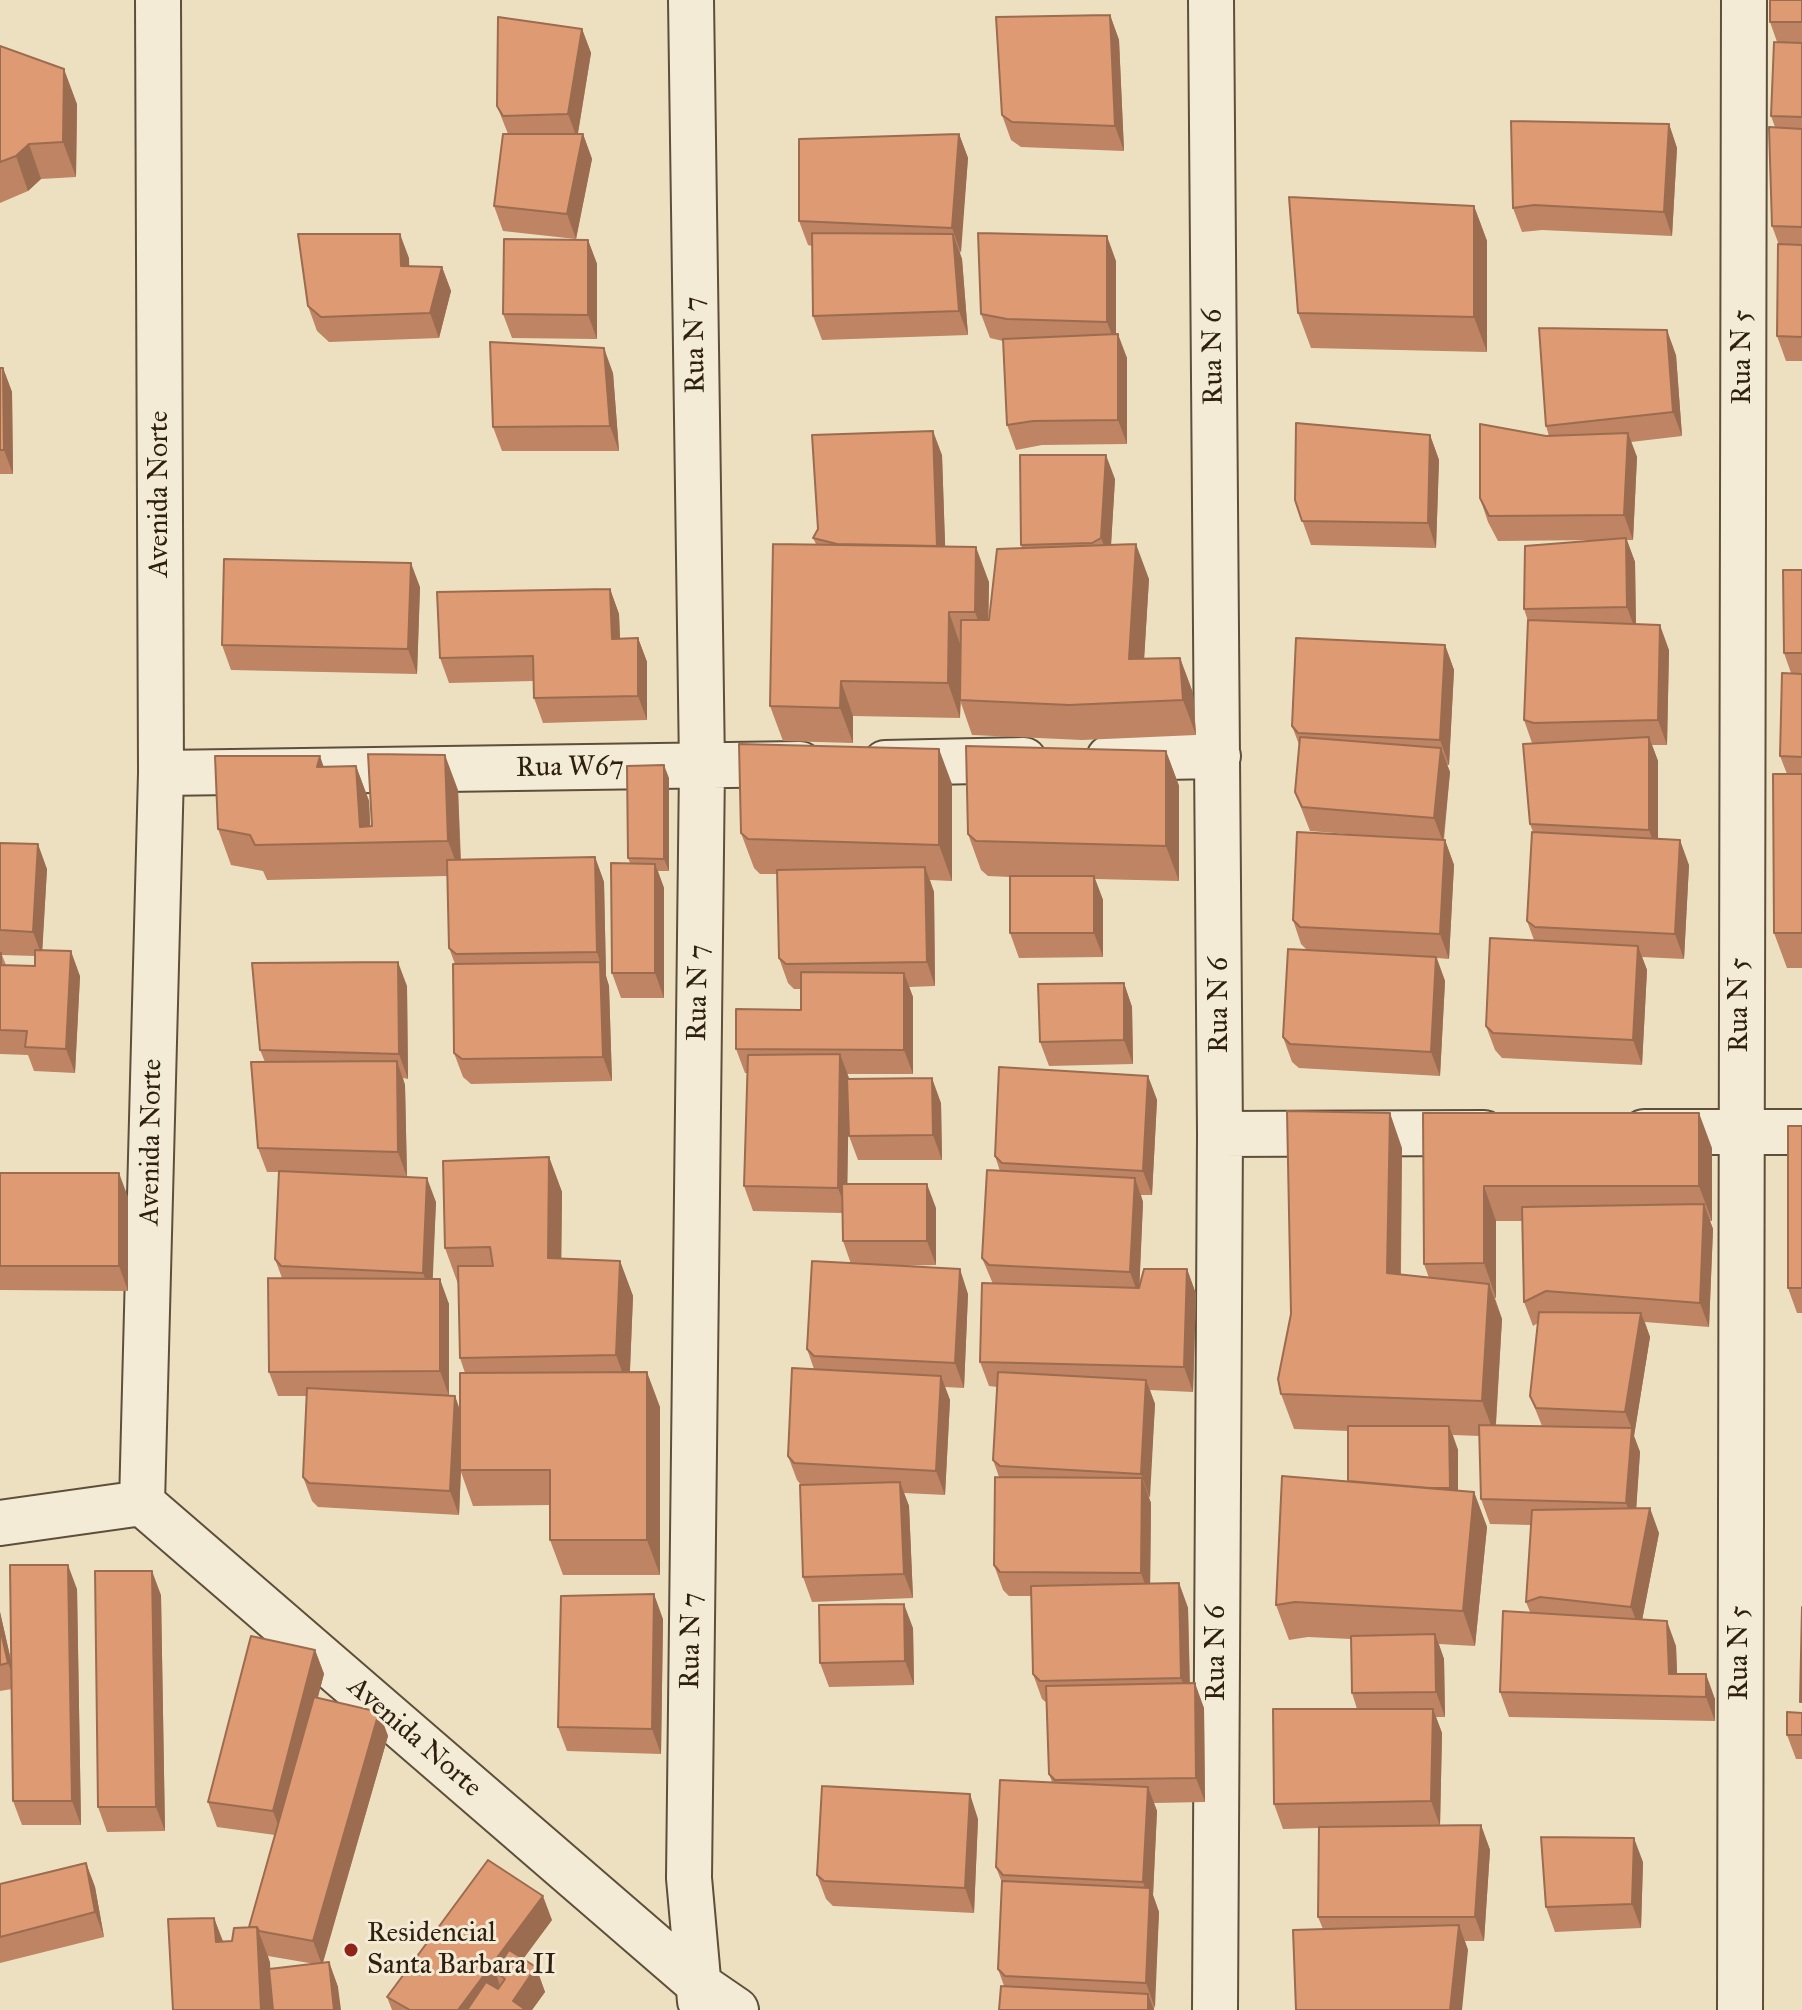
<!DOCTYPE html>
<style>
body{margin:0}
canvas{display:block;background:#ede0c0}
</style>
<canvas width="1802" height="2010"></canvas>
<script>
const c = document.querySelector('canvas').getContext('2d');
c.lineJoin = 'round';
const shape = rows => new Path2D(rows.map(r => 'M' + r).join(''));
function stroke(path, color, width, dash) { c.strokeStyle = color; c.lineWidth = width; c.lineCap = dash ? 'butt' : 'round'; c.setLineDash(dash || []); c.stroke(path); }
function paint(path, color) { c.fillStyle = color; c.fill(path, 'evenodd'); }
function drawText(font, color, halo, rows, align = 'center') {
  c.font = font + ' "IM FELL Great Primer",serif'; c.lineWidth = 6; c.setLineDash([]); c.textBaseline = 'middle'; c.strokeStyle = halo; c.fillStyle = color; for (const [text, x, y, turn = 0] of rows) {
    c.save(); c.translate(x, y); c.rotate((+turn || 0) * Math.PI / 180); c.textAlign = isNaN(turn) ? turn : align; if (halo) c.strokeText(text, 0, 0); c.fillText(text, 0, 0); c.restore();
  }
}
const minor = shape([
 [158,0,161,773,142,1503,701,1986,736,2010],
 [691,0,702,766,689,1878,700,2001],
 [1211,0,1220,1134,1215,2010],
 [1109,758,1218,756],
 [885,763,1024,760],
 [161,773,800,764],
 [1644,1132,1802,1132],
 [1220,1134,1484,1133],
 [0,1523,142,1503],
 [1740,2010,1744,0]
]);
stroke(minor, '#5e4f3a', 48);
stroke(minor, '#f3ebd6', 44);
paint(shape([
 [1802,0,1802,361,1786,361,1777,336,1779,245,1772,226,1775,127,1771,116,1777,42,1770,22],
 [1110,15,1119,40,1124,151,1021,147,1011,140,1002,115],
 [582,29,591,53,578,134,583,134,592,159,576,239,503,231,494,206,508,134,497,106],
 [0,46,77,104,76,177,41,179,28,191,0,203],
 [1669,124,1677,148,1672,236,1542,230,1522,232,1513,208],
 [959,134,968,158,960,253,962,259,968,335,822,340,813,316,812,246,808,245,799,221],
 [1474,206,1487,241,1487,352,1311,348,1298,313],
 [588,240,597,264,597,339,512,338,503,314],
 [409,258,409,266,442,267,451,291,439,338,329,342,317,331,308,306],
 [1116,261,1116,334,1127,358,1127,444,1042,445,1016,450,1007,425,1003,341,990,338,981,314],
 [1676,355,1682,436,1631,442,1637,457,1633,540,1627,540,1635,562,1636,624,1669,650,1667,745,1652,745,1658,761,1658,839,1689,865,1684,959,1642,957,1647,970,1642,1065,1502,1058,1495,1050,1486,1026,1534,940,1527,921,1533,832,1530,824,1532,743,1524,720,1528,621,1524,609,1595,540,1498,541,1488,522,1480,498,1546,436,1549,436,1546,426],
 [0,368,3,368,12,392,13,474,0,474],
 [613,373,619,451,502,451,493,427],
 [1430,435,1439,460,1436,548,1311,545,1295,500],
 [942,455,945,547,989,582,988,620,1022,548,1021,545,1115,479,1111,545,1149,579,1144,658,1180,658,1193,693,1196,735,1082,740,972,735,961,703,960,718,853,716,853,743,783,741,770,706,816,544,813,538],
 [1802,570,1802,968,1787,968,1774,933,1787,774,1780,756,1791,673,1784,653],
 [420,587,417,674,231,670,222,645],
 [610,589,619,614,620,639,638,638,647,662,647,720,543,723,534,698,534,681,449,683,440,658],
 [1445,645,1454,670,1449,765,1447,765,1450,772,1444,840,1445,840,1454,865,1449,959,1437,958,1445,981,1440,1076,1299,1068,1292,1062,1283,1037,1307,950,1301,944,1293,920,1372,836,1310,831,1295,792,1300,747,1292,726],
 [1166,751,1179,786,1179,881,1095,879,1103,900,1103,957,1019,958,1010,933,1010,877,988,876,981,870,968,834],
 [356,766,369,801,370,826,458,790,461,859,595,857,604,882,606,976,609,986,612,1081,471,1084,463,1077,454,1053,455,964,449,948,447,876,267,880,263,871,231,865,218,829,324,767],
 [669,778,669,871,658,871,664,888,664,998,621,998,612,973,630,863,628,858],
 [952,784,952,881,930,880,934,892,935,986,909,987,913,997,913,1074,847,1074,849,1079,941,1103,942,1160,858,1160,849,1136,848,1107,847,1184,936,1208,936,1265,889,1266,968,1294,964,1388,945,1387,950,1400,945,1495,904,1493,909,1506,913,1598,812,1602,803,1577,801,1485,797,1480,788,1456,814,1369,807,1349,851,1264,843,1241,842,1213,753,1211,744,1186,747,1073,745,1073,736,1049,801,1010,801,989,794,989,788,983,779,958,777,874,760,874,754,868,741,833],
 [0,843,47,869,42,950,80,976,75,1073,34,1071,28,1055,0,1054],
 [2,955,35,956,35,966,6,965],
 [1124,983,1132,1007,1133,1064,1049,1066,1040,1042],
 [407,986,408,1079,403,1078,405,1085,407,1177,436,1202,432,1279,449,1304,449,1396,455,1396,460,1410,465,1373,460,1358,458,1284,445,1248,549,1157,562,1192,561,1258,620,1261,633,1296,630,1372,660,1407,660,1575,563,1575,550,1540,550,1505,473,1506,461,1472,459,1515,318,1507,312,1501,303,1477,307,1396,278,1396,269,1372,282,1278,275,1259,279,1172,267,1172,258,1148,265,1062,260,1050],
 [1148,1076,1157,1100,1152,1195,1141,1195,1143,1202,1139,1288,1187,1269,1196,1294,1193,1392,1150,1390,1155,1404,1149,1498,1151,1503,1150,1584,1179,1583,1188,1608,1190,1683,1204,1708,1205,1802,1154,1803,1157,1811,1153,1895,1159,1912,1154,2010,999,2010,1004,1986,998,1969,1002,1883,996,1867,1052,1782,1049,1774,1047,1703,1042,1699,1033,1674,1032,1596,1009,1596,1003,1590,994,1565,999,1477,993,1460,997,1387,989,1386,980,1362,993,1284,982,1258,1000,1171,995,1156],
 [1423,1113,1712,1148,1712,1221,1710,1221,1713,1229,1709,1327,1645,1322,1650,1337,1634,1436,1640,1452,1636,1508,1659,1533,1642,1620,1676,1646,1677,1674,1715,1699,1715,1721,1509,1717,1500,1692,1530,1612,1526,1602,1531,1525,1490,1524,1481,1499,1480,1436,1453,1435,1458,1450,1458,1491,1474,1492,1487,1527,1475,1646,1439,1644,1444,1659,1445,1717,1436,1717,1442,1733,1440,1826,1481,1825,1490,1850,1484,1941,1465,1941,1468,1950,1323,1929,1318,1917,1319,1828,1283,1829,1274,1804,1357,1709,1352,1693,1351,1639,1308,1637,1289,1640,1276,1605,1348,1481,1348,1431,1294,1429,1281,1394,1402,1148,1401,1275,1429,1278,1424,1264],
 [1496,1221,1522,1221,1524,1302,1533,1326,1538,1323,1530,1396,1542,1426,1496,1425,1502,1319,1495,1298,1496,1298],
 [1802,1126,1802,1313,1797,1313,1788,1288],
 [0,1173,128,1197,128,1291,0,1290],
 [77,1589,81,1825,22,1825,13,1801,12,1689,0,1691,0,1612,12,1664],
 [161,1595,165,1831,107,1832,98,1807],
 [663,1619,661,1754,567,1751,558,1727],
 [913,1628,914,1685,829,1687,820,1663],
 [315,1650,324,1674,317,1698,379,1712,388,1736,323,1963,329,1962,338,1987,272,1995,272,2010,173,2010,214,1918,223,1941,232,1941,249,1927,275,1835,217,1827,208,1802],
 [268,1956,315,1964,270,1969],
 [1802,1713,1802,1759,1796,1759,1787,1735],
 [978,1819,974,1913,833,1906,826,1899,817,1875],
 [1643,1862,1641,1928,1555,1932,1546,1907],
 [86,1863,95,1887,104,1937,0,1963,0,1884],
 [552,1920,523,1959,536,1967,545,1992,532,2010,392,2010,387,1997]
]), '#be8463');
paint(shape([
 [1110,15,1119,40,1124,151,1115,126],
 [582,29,591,53,577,138,568,114],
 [64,69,77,104,76,177,63,142],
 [1669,124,1677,148,1672,236,1664,212],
 [583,134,592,159,576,239,567,214],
 [959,134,968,158,961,253,952,228],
 [29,144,41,179,28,191,16,156],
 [1474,206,1487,241,1487,352,1474,317],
 [400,234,409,258,410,290,401,266],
 [953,234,962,259,968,335,959,311],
 [1107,236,1116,261,1116,346,1107,322],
 [588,240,597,264,597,339,588,315],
 [442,267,451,291,439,338,430,313],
 [1667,330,1676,355,1682,436,1673,412],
 [1118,334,1127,358,1127,444,1118,420],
 [604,348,613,373,619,451,610,426],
 [3,368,12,392,13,474,4,450],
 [933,431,942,455,946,570,937,546],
 [1628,433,1637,457,1633,540,1624,515],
 [1430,435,1439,460,1436,548,1428,523],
 [1106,455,1115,479,1110,562,1101,538],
 [1626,538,1635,562,1636,632,1627,607],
 [1136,544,1149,579,1142,694,1129,659],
 [976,547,989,582,988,648,975,612],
 [411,563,420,587,417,674,408,649],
 [610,589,619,614,621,663,612,639],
 [949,612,961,647,960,700,960,718,948,683],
 [1660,625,1669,650,1667,745,1658,720],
 [638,638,647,662,647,720,638,696],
 [1445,645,1454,670,1449,765,1440,740],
 [1180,658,1193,693,1196,735,1183,700],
 [841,681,853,716,853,743,840,708],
 [1649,737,1658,761,1658,855,1649,830],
 [1441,748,1450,772,1443,842,1434,818],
 [939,749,952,784,952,881,939,845],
 [1166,751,1179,786,1179,881,1166,846],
 [445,755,458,790,461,876,448,841],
 [320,756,332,791,317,767],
 [664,765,669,778,669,871,664,859],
 [356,766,369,801,371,843,360,827],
 [1445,840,1454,865,1449,959,1440,934],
 [1680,840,1689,865,1684,959,1675,934],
 [38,844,47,869,42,956,33,932],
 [595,857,604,882,606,976,609,986,612,1081,603,1057,600,962,597,952],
 [655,864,664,888,664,998,655,973],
 [925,867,934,892,935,986,927,962],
 [1094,876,1103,900,1103,957,1094,933],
 [1638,946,1647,970,1642,1065,1633,1040],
 [71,951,80,976,75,1073,66,1049],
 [1436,957,1445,981,1440,1076,1431,1052],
 [398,962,407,986,408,1079,399,1054],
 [904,973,913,997,913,1074,904,1050],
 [1124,983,1132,1007,1133,1064,1124,1040],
 [840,1054,849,1078,847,1213,838,1188],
 [397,1061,405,1085,407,1177,398,1152],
 [1148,1076,1157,1100,1152,1195,1143,1171],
 [932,1078,941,1103,942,1160,933,1135],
 [1390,1113,1402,1148,1400,1308,1387,1273],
 [1699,1113,1712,1148,1712,1221,1699,1186],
 [549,1157,562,1192,561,1293,548,1258],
 [119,1173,128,1197,128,1291,119,1266],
 [427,1178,436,1202,432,1297,423,1273],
 [1135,1178,1143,1202,1139,1297,1130,1272],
 [927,1184,936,1208,936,1265,927,1241],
 [1484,1186,1496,1221,1496,1298,1484,1263],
 [1704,1204,1713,1229,1709,1327,1700,1303],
 [620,1261,633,1296,629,1391,616,1355],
 [960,1269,968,1294,964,1388,955,1363],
 [1187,1269,1196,1294,1193,1392,1184,1367],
 [440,1279,449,1304,449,1396,440,1371],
 [1489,1284,1502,1319,1495,1436,1482,1401],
 [1641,1313,1650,1337,1634,1436,1640,1452,1635,1528,1626,1503,1632,1429,1625,1412],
 [647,1372,660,1407,660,1575,647,1540],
 [941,1376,950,1400,945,1495,936,1471],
 [1146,1380,1155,1404,1150,1498,1141,1474],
 [455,1396,463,1420,459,1515,450,1491],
 [1449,1426,1458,1450,1458,1513,1450,1488],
 [1142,1478,1151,1503,1150,1598,1141,1573],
 [900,1482,909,1506,913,1598,904,1574],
 [1474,1492,1487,1527,1475,1646,1463,1611],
 [1650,1508,1659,1533,1640,1631,1631,1607],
 [68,1565,77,1589,81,1825,72,1801],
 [152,1571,161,1595,165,1831,156,1807],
 [1179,1583,1188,1608,1190,1703,1181,1678],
 [654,1594,663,1619,661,1754,652,1729],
 [904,1604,913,1628,914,1685,905,1661],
 [0,1612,17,1688,8,1663,0,1628],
 [1667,1621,1676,1646,1678,1699,1669,1674],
 [1435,1634,1444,1659,1445,1717,1436,1692],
 [315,1650,324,1674,282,1836,273,1811],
 [1706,1674,1715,1699,1715,1721,1706,1697],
 [1195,1683,1204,1708,1205,1802,1196,1778],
 [1433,1709,1442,1733,1440,1826,1431,1801],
 [379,1712,388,1736,322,1965,313,1941],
 [1148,1787,1157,1811,1153,1895,1159,1912,1155,2008,1146,1983,1149,1899,1143,1882],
 [970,1794,978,1819,974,1913,965,1888],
 [1481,1825,1490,1850,1484,1941,1475,1917],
 [1634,1838,1643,1862,1641,1928,1632,1904],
 [86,1863,95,1887,104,1937,95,1912],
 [543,1896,552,1920,506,1982,505,1979,495,1971,501,1989,485,2010,458,2010],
 [214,1918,227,1953,216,1942],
 [1459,1925,1468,1950,1462,2010,1450,2010],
 [257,1927,270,1962,272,2010,261,2010],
 [329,1962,338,1987,341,2010,334,2010],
 [536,1967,545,1992,532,2010,516,2010,513,2001],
 [1148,1994,1154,2010,1148,2010]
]), '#9b6c50');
const building = shape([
 [1770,0,1802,0,1802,22,1770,22,1770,0],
 [1110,15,1115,126,1012,122,1002,115,996,17,1110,15],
 [498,17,582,29,568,114,503,116,497,106,498,17],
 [1774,42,1802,43,1802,117,1771,116,1774,42],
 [0,46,64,69,63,142,29,144,16,156,0,162,0,46],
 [1511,121,1669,124,1664,212,1534,205,1513,208,1511,121],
 [1769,127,1802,129,1802,227,1772,226,1769,127],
 [503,134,583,134,567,214,494,206,503,134],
 [959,134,952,228,799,221,799,139,959,134],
 [1289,197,1474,206,1474,317,1298,313,1289,197],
 [812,233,953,234,959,311,813,316,812,233],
 [978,233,1107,236,1107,322,1007,319,981,314,978,233],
 [298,234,400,234,401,266,442,267,430,313,321,317,308,306,298,234],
 [504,239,588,240,588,315,503,314,504,239],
 [1778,244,1802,245,1802,337,1777,336,1778,244],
 [1539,328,1667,330,1673,412,1546,426,1539,328],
 [1118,334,1118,420,1033,421,1007,425,1003,339,1118,334],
 [490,342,604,348,610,426,493,427,490,342],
 [0,368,3,368,4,450,0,450,0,368],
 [1296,423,1430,435,1428,523,1302,521,1295,500,1296,423],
 [1480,424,1546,436,1628,433,1624,515,1489,516,1480,498,1480,424],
 [933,431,937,546,837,544,813,538,818,529,812,435,933,431],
 [1020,455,1106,455,1101,538,1092,543,1021,545,1020,455],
 [1626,538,1627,607,1524,609,1525,546,1626,538],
 [773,544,976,547,975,612,949,612,948,683,841,681,840,708,770,706,773,544],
 [1136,544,1129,659,1180,658,1183,700,1069,705,960,700,961,620,989,620,997,549,1136,544],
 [224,559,411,563,408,649,222,645,224,559],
 [1783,570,1802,570,1802,653,1784,653,1783,570],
 [610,589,612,639,638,638,638,696,534,698,533,656,440,658,437,592,610,589],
 [1528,620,1660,625,1658,720,1534,723,1524,720,1528,620],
 [1296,638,1445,645,1440,740,1298,733,1292,726,1296,638],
 [1782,673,1802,674,1802,757,1780,756,1782,673],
 [1300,737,1441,748,1434,818,1302,807,1295,792,1300,737],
 [1649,737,1649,830,1530,824,1523,744,1649,737],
 [739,744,939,749,939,845,748,839,741,833,739,744],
 [966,746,1166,751,1166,846,976,841,968,834,966,746],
 [368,754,445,755,448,841,255,845,250,835,218,829,215,756,320,756,317,767,356,766,360,827,372,826,368,754],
 [664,765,664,859,628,858,627,766,664,765],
 [1773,774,1802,774,1802,933,1774,933,1773,774],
 [1297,832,1445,840,1440,934,1300,927,1293,920,1297,832],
 [1532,832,1680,840,1675,934,1535,927,1527,921,1532,832],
 [0,843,38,844,33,932,0,930,0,843],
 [595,857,597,952,456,954,449,948,447,860,595,857],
 [611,863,655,864,655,973,612,973,611,863],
 [925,867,927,962,786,964,779,958,777,870,925,867],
 [1010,876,1094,876,1094,933,1010,933,1010,876],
 [1490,938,1638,946,1633,1040,1493,1033,1486,1026,1490,938],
 [1288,949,1436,957,1431,1052,1290,1044,1283,1037,1288,949],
 [35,950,71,951,66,1049,25,1047,27,1031,0,1030,0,953,1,953,1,965,35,966,35,950],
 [398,962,399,1054,260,1050,252,963,398,962],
 [600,962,603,1057,462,1059,454,1053,453,964,600,962],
 [801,972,904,973,904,1050,736,1049,736,1009,801,1010,801,972],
 [1124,983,1124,1040,1040,1042,1038,984,1124,983],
 [840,1054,838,1188,744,1186,748,1055,840,1054],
 [397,1061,398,1152,258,1148,251,1062,397,1061],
 [999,1067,1148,1076,1143,1171,1002,1163,995,1156,999,1067],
 [932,1078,933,1135,849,1136,847,1079,932,1078],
 [1287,1111,1390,1113,1387,1273,1489,1284,1482,1401,1281,1394,1278,1379,1291,1314,1287,1111],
 [1423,1113,1699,1113,1699,1186,1484,1186,1484,1263,1424,1264,1423,1113],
 [1788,1126,1802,1126,1802,1288,1788,1288,1788,1126],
 [549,1157,548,1258,620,1261,616,1355,460,1358,458,1266,493,1266,490,1247,445,1248,443,1161,549,1157],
 [987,1170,1135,1178,1130,1272,989,1265,982,1258,987,1170],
 [279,1171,427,1178,423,1273,281,1266,275,1259,279,1171],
 [0,1173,119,1173,119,1266,0,1266,0,1173],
 [842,1184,927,1184,927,1241,843,1241,842,1184],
 [1704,1204,1700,1303,1546,1291,1524,1302,1522,1207,1704,1204],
 [812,1261,960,1269,955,1363,814,1356,807,1349,812,1261],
 [1144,1269,1187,1269,1184,1367,980,1362,982,1283,1139,1288,1144,1269],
 [268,1278,440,1279,440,1371,269,1372,268,1278],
 [1539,1312,1641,1313,1625,1412,1536,1408,1530,1396,1539,1312],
 [792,1368,941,1376,936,1471,794,1463,788,1456,792,1368],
 [647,1372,647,1540,550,1540,550,1470,460,1470,460,1373,647,1372],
 [998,1372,1146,1380,1141,1474,1000,1466,993,1460,998,1372],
 [307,1388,455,1396,450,1491,309,1483,303,1477,307,1388],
 [1479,1425,1632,1428,1626,1503,1481,1499,1479,1425],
 [1348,1426,1449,1426,1450,1488,1430,1488,1348,1481,1348,1426],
 [1282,1476,1474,1492,1463,1611,1295,1602,1276,1605,1282,1476],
 [995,1477,1142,1478,1141,1573,1000,1572,994,1565,995,1477],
 [900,1482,904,1574,803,1577,800,1485,900,1482],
 [1650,1508,1631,1607,1540,1597,1526,1602,1532,1510,1650,1508],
 [10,1565,68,1565,72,1801,13,1801,10,1565],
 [95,1571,152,1571,156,1807,98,1807,95,1571],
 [1179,1583,1181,1678,1040,1681,1033,1674,1031,1586,1179,1583],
 [654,1594,652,1729,558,1727,561,1596,654,1594],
 [904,1604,905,1661,820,1663,819,1605,904,1604],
 [1802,1607,1802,1702,1800,1702,1802,1607],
 [1503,1611,1667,1621,1669,1674,1706,1674,1706,1697,1500,1692,1503,1611],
 [0,1628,8,1663,0,1665,0,1628],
 [1435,1634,1436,1692,1352,1693,1351,1636,1435,1634],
 [251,1636,315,1650,273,1811,208,1802,251,1636],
 [1195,1683,1196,1778,1055,1780,1049,1774,1046,1686,1195,1683],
 [314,1697,379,1712,313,1941,259,1931,257,1927,249,1927,314,1697],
 [1273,1709,1433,1709,1431,1801,1274,1804,1273,1709],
 [1787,1712,1802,1713,1802,1735,1787,1735,1787,1712],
 [1000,1780,1148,1787,1143,1882,1003,1875,996,1867,1000,1780],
 [822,1786,970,1794,965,1888,824,1881,817,1875,822,1786],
 [1481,1825,1475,1917,1318,1917,1319,1827,1481,1825],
 [1541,1837,1634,1838,1632,1904,1546,1907,1541,1837],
 [488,1860,543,1896,458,2010,410,2010,387,1997,488,1860],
 [86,1863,95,1912,0,1937,0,1884,86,1863],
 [1002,1881,1150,1888,1146,1983,1005,1976,998,1969,1002,1881],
 [214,1918,216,1942,232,1941,234,1928,257,1927,261,2010,173,2010,168,1919,214,1918],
 [1459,1925,1450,2010,1296,2010,1293,1930,1459,1925],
 [509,1950,536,1967,513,2001,526,2010,467,2010,486,1982,498,1989,505,1979,495,1971,509,1950],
 [329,1962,334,2010,273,2010,269,1969,329,1962],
 [1001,1986,1148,1994,1148,2010,999,2010,1001,1986]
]);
paint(building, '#dd9a73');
stroke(building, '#9b6c50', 2);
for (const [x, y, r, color] of [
 [351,1950,8,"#8f2418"]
]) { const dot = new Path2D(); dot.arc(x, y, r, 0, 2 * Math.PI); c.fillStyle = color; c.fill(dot); stroke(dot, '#f3ebd6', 3); }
drawText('28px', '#2e1f0e', '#f3ebd6', [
 ["Rua N 7",696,345,-91],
 ["Rua N 6",1214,357,-91],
 ["Rua N 5",1743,357,-90],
 ["Avenida Norte",160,494,-90],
 ["Rua W67",570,768,-1],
 ["Rua N 7",699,993,-89],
 ["Rua N 6",1220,1005,-90],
 ["Rua N 5",1740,1005,-90],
 ["Avenida Norte",152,1142,-89],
 ["Rua N 7",692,1641,-89],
 ["Rua N 6",1217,1653,-90],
 ["Rua N 5",1740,1653,-90],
 ["Avenida Norte",414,1738,41]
]);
drawText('28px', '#2e1f0e', '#f3ebd6', [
 ["Residencial",367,1934],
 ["Santa Barbara II",367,1966]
], 'left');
</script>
